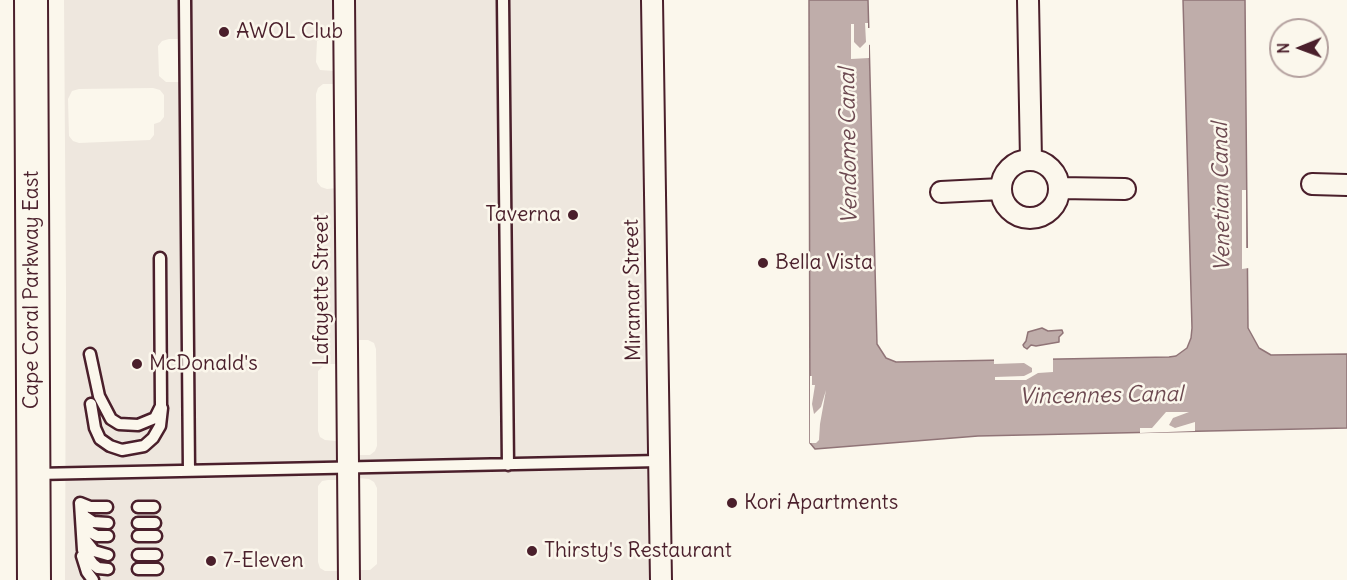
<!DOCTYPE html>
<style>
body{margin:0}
#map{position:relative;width:1347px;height:580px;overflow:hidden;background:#fbf7ec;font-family:Delius,sans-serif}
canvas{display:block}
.north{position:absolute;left:1269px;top:18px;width:60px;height:60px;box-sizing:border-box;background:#fbf7ec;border:2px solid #b4a19f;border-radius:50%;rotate:269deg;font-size:16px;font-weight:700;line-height:24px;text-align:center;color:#4a1f2b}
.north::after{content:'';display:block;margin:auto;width:21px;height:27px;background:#4a1f2b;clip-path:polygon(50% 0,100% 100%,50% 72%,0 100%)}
</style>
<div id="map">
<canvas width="1347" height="580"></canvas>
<div class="north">N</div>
</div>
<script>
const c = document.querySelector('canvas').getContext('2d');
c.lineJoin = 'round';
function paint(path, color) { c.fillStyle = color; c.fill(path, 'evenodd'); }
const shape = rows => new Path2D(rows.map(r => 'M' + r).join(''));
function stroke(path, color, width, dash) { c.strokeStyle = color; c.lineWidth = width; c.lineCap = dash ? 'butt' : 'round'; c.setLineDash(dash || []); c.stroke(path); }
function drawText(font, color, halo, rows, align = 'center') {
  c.font = font + ' Delius,sans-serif'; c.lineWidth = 5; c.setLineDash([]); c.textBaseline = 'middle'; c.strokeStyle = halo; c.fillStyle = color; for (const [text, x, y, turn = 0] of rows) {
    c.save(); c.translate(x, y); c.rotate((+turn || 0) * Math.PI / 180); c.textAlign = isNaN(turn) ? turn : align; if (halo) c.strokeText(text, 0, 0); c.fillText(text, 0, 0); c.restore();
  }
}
paint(shape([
 [64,0,649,0,662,580,65,580,66,291],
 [333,37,339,39,340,69,334,71,320,70,316,62,317,41,323,38],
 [169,39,179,39,184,42,185,78,179,82,166,82,159,76,158,46,162,41],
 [323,84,337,84,337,188,327,189,321,187,317,182,316,94,318,88],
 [153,88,160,90,164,95,164,117,160,122,154,124,154,135,150,140,79,143,73,141,69,136,68,99,72,91,79,89],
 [354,340,368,340,374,343,376,349,377,446,375,451,370,455,355,455],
 [325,364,339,364,343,439,336,441,325,440,320,437,318,431,318,371],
 [358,478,369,479,374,482,377,488,377,564,370,570,357,570,352,480],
 [328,480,339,480,339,571,325,571,320,568,318,562,318,486,322,481]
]), '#eee7de');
const water = shape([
 [809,0,868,0,877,344,886,358,896,362,1169,357,1176,356,1187,348,1191,338,1192,328,1183,0,1245,0,1248,328,1259,348,1271,355,1347,354,1347,428,978,436,815,449,810,443,809,0],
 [1042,328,1048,331,1062,330,1063,333,1059,337,1059,342,1036,346,1031,345,1027,349,1024,347,1023,345,1026,341,1028,332,1042,328]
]);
paint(water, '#bfadaa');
stroke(water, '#907477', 1.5);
paint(shape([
 [865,23,868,23,868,28,871,28,872,44,869,45,869,58,851,59,851,24,854,24,854,42,860,48,866,42],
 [1242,190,1246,190,1246,248,1249,248,1249,268,1242,269],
 [1053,356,1053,372,1038,373,1026,380,995,380,995,377,1024,376,1032,372,1032,368,1024,363,994,364,994,357],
 [810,376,812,376,812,385,815,385,812,404,814,414,821,407,826,390,820,424,819,440,816,443,810,443],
 [1166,412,1189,412,1173,418,1169,425,1175,428,1195,422,1195,431,1140,433,1140,428,1152,428]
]), '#fbf7ec');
const service = shape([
 [185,0,189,471],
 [503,0,508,465],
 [90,354,99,396,111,419,119,424,138,425,155,418,161,406,160,258],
 [91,404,95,428,100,439,110,446,122,450,144,446,153,438,160,426,162,408],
 [36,474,659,461],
 [107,507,90,507,80,503,83,550,93,564,98,568,108,569],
 [138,507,154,507],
 [81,509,84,516,93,522,108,523],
 [82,521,90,532,97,536,108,536],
 [138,523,155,523],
 [138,536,156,536],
 [83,537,94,551,108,555],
 [138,555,156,555],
 [82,556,87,572,93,580],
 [138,569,157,569]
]);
const minor = shape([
 [344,0,349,580],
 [652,0,661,580],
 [1028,0,1031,160],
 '1001 189a29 29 0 1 1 58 0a29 29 0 1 1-58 0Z',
 [1312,184,1347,185],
 [1059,188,1125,189],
 [941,192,1001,189]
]);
const primary = shape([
 [31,0,34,580]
]);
stroke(service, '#4a1f2b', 15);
stroke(minor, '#4a1f2b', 24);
stroke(primary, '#4a1f2b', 36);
stroke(service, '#fbf7ec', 10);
stroke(minor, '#fbf7ec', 20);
stroke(primary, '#fbf7ec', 32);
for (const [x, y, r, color] of [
 [224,32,6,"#4a1f2b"],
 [573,215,6,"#4a1f2b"],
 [763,263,6,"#4a1f2b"],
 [137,364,6,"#4a1f2b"],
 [732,503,6,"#4a1f2b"],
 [532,551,6,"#4a1f2b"],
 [211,561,6,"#4a1f2b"]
]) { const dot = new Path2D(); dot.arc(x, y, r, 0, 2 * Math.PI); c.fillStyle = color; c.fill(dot); stroke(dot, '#fbf7ec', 2); }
drawText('21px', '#4a1f2b', '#fbf7ec', [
 ["AWOL Club",236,32],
 ["Taverna",561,215,"right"],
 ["Bella Vista",775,263],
 ["McDonald's",149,364],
 ["Kori Apartments",744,503],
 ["Thirsty's Restaurant",544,551],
 ["7-Eleven",223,561]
], 'left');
drawText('21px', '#4a1f2b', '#fbf7ec', [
 ["Cape Coral Parkway East",32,290,-90],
 ["Lafayette Street",322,290,-90],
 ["Miramar Street",633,290,-91]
]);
drawText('italic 22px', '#6d4a51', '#fbf7ec', [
 ["Vendome Canal",849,146,-91],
 ["Venetian Canal",1222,197,-91],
 ["Vincennes Canal",1101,396,-1]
]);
</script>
